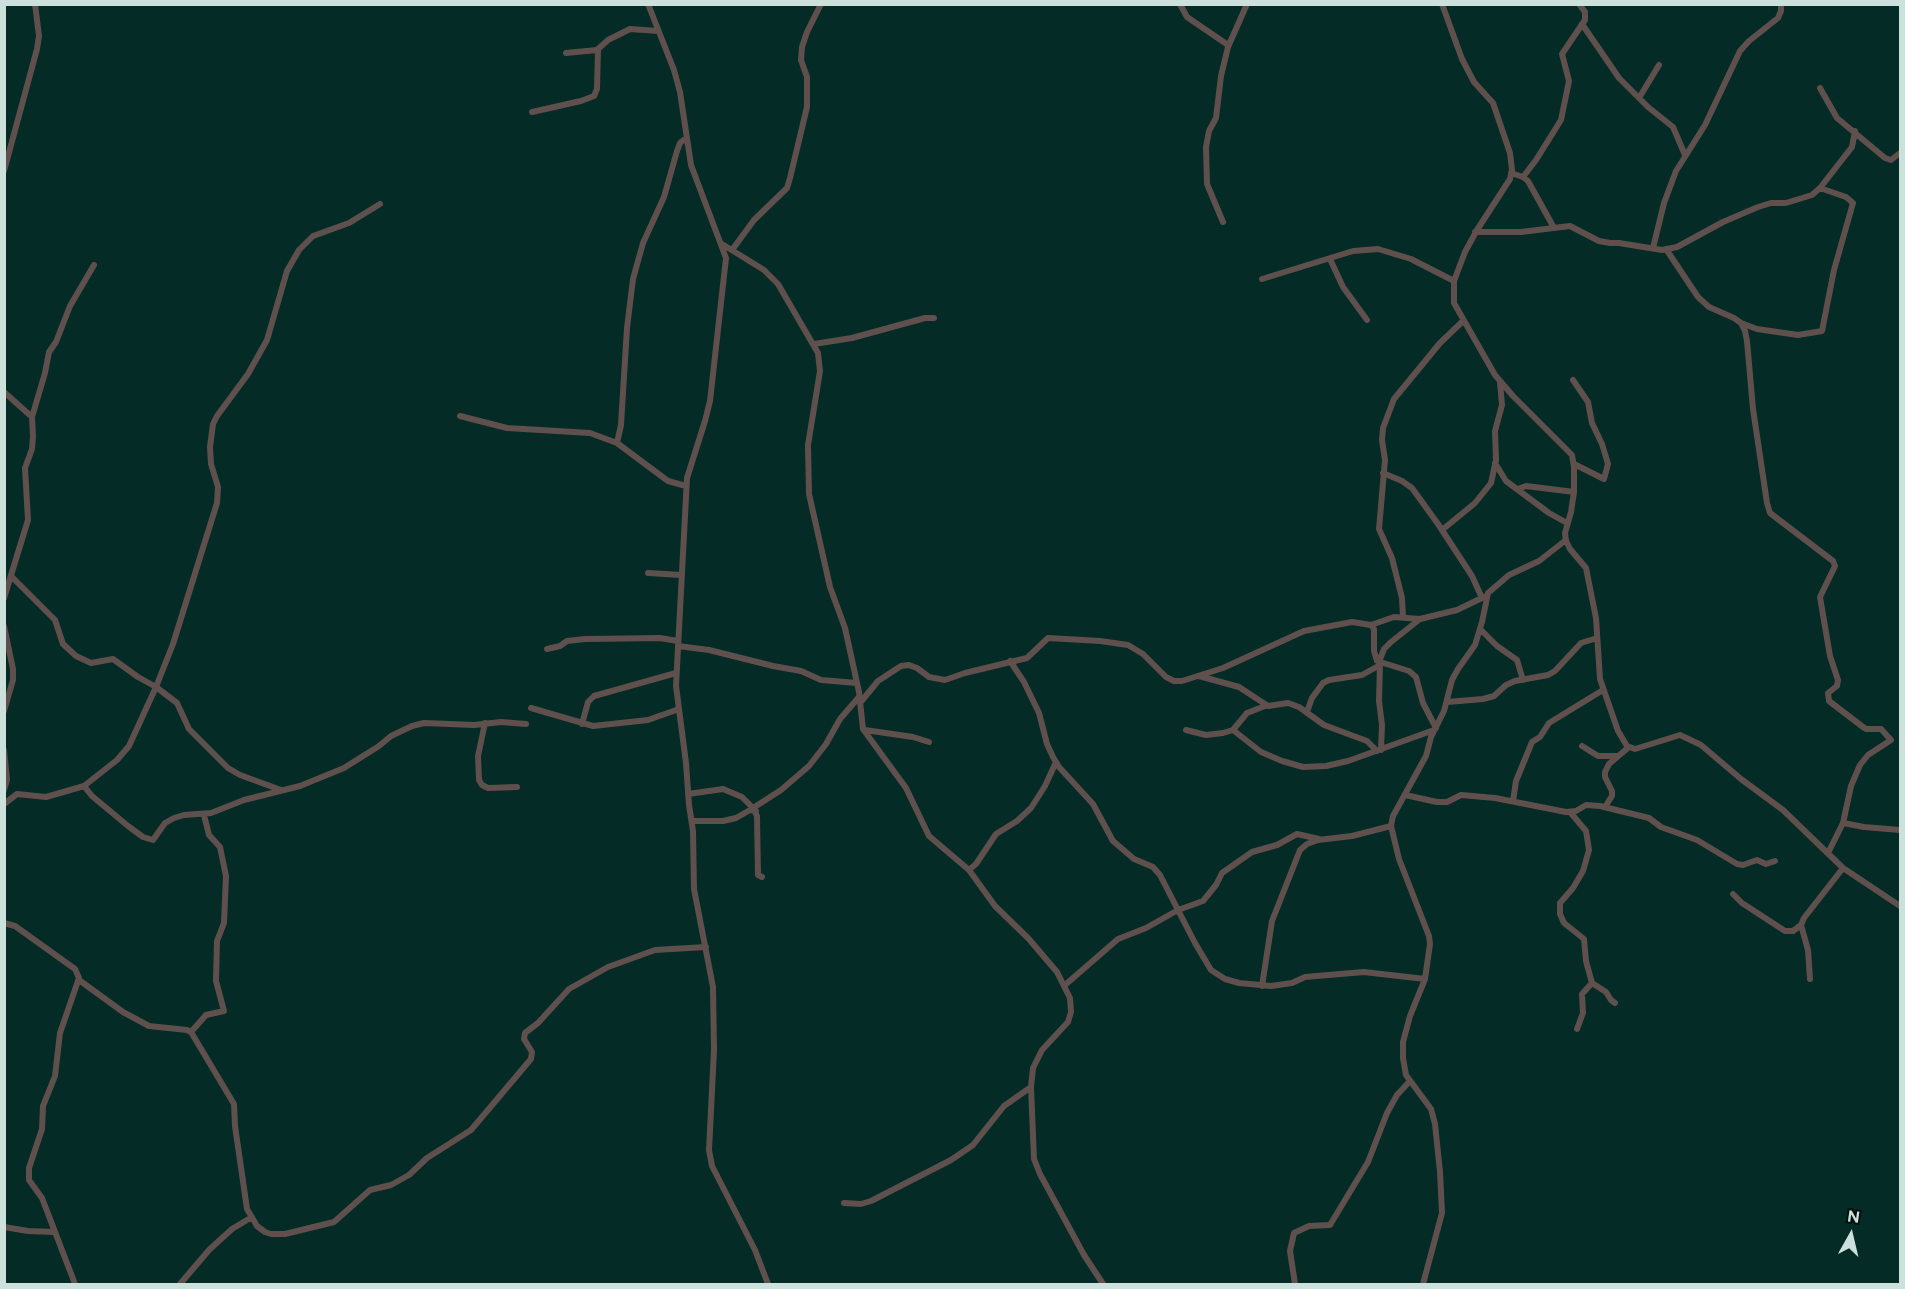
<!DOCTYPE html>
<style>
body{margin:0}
#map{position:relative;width:1905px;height:1289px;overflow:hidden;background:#042b25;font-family:Figtree,sans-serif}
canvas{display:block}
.frame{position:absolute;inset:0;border:6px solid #cde1dc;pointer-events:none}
.north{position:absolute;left:1821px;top:1205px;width:60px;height:60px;-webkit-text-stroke:4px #03100e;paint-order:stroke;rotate:8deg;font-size:16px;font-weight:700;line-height:24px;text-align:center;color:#cde1dc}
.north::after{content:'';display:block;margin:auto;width:21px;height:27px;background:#cde1dc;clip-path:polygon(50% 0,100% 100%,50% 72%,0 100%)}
</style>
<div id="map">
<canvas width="1905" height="1289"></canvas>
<div class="frame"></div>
<div class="north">N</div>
</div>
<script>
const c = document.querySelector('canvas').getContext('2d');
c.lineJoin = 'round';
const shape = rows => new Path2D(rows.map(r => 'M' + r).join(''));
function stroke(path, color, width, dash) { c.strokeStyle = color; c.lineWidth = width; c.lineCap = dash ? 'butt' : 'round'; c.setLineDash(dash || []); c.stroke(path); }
stroke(shape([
 [648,4,674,70,680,92,691,165,726,258,710,401,705,421,687,478,676,686,686,763,689,805,693,831,694,889,713,987,714,1050,709,1150,712,1166,755,1250,768,1284],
 [1180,4,1187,17,1228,45],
 [1442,4,1462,59,1474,82,1493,103,1510,153,1512,170,1510,179,1477,230,1465,252,1454,281,1454,303,1495,375,1513,396,1572,455,1574,467,1574,492,1571,512,1565,533,1566,541,1570,549,1586,568,1596,618,1600,679,1618,731,1627,746,1635,749,1680,735,1701,745,1741,779,1783,810,1843,868,1900,906],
 [1582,24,1619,78,1648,107,1673,127,1685,155],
 [566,53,597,50,608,40,630,29,658,31],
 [1820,88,1837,118,1885,158,1891,160,1900,153],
 [1639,98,1659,65],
 [532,112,581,101,594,96,597,89,598,49],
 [4,171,37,49,39,36,35,4],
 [1511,173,1523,177,1528,181,1553,226],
 [1523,177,1536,160,1561,120,1569,81,1562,54,1585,20,1585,12,1579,4],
 [1223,222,1207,184,1206,147,1209,131,1216,118,1221,76,1228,47,1247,4],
 [1475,232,1521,232,1570,226,1599,241,1610,243,1619,243,1662,250,1677,247,1723,222,1758,207,1771,203,1786,203,1812,195,1820,188,1852,147,1855,131],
 [722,244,764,270,778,284,818,353,820,371,808,445,809,494,830,587,845,628,859,692,863,729,906,788,929,836,969,870,995,906,1028,938,1057,972,1070,998,1071,1012,1068,1022,1042,1050,1033,1068,1031,1087,1034,1159,1040,1174,1084,1255,1103,1284],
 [1653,248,1664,203,1676,171,1705,125,1740,51,1749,41,1778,18,1781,11,1781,4],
 [1666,249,1698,297,1709,307,1734,318,1741,323,1745,331,1747,341,1753,409,1767,503,1770,513,1833,561,1835,566,1820,597,1830,656,1838,680,1837,686,1828,693,1829,701,1863,727,1866,729,1881,729,1891,740,1868,755,1860,765,1851,786,1843,823,1828,853],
 [732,250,754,220,787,188,790,178,807,107,807,77,801,60,802,47,807,32,821,4],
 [1330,259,1343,287,1367,320],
 [1262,279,1353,251,1378,249,1411,259,1454,281],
 [1741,323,1757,329,1798,335,1822,331,1834,270,1853,203,1846,197,1820,188],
 [814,344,852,338,925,318,934,318],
 [1573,380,1588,402,1592,423,1602,444,1608,464,1604,479,1574,464],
 [4,392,32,417,33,436,32,449,25,468,28,520,4,598],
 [460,416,507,428,590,433,617,443,668,481,686,486],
 [32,417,45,373,49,352,56,342,70,306,94,265],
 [617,443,621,425,627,328,633,279,643,243,664,197,677,151,680,143,686,138],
 [1495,463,1506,481,1549,513,1567,523],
 [1383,473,1402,481,1412,488,1438,524,1472,576,1482,598],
 [1518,489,1526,486,1574,492],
 [1442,530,1475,503,1491,483,1496,460,1495,431,1502,405,1500,382],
 [648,573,681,575],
 [11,576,55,620,63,644,76,656,91,663,113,659,138,677,156,687,177,703,189,729,228,768,240,775,281,790],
 [1403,617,1402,598,1392,558,1379,529,1385,460,1382,440,1383,428,1394,399,1440,343,1463,321],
 [1371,625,1374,629,1374,651,1377,661,1409,671,1416,677,1423,703,1436,728],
 [4,626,13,669,13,680,4,711],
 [1480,629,1497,646,1517,660,1523,680],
 [678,646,709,650,773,666,801,671,821,680,857,683],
 [547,649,560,646,567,641,585,639,660,638,678,641],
 [1010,661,1024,682,1039,713,1047,744,1053,757,1059,767,1093,804,1113,841,1134,859,1153,867,1160,875,1195,943,1211,970,1225,979,1239,983,1271,986,1292,983,1305,977,1364,972,1425,979],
 [1379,662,1384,649,1391,642,1420,619,1457,610,1484,597],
 [1380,664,1379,701,1382,725,1381,750],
 [1199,676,1239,687,1268,706,1288,703,1299,707,1324,725,1367,741,1377,751],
 [1447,702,1483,699,1494,696,1506,685,1515,681,1548,675,1555,671,1581,643,1597,638],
 [860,703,878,681,901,666,909,665,917,668,929,677,945,680,965,673,1027,658,1048,638,1100,641,1128,645,1143,654,1166,677,1174,681,1182,681,1223,668,1304,631,1352,622,1371,625,1394,617,1420,619],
 [531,708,593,726,648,720,679,709],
 [1307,712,1312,698,1323,683,1329,680,1362,675,1380,665],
 [485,723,478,756,479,780,482,785,488,788,517,787],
 [582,724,588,702,594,696,676,673],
 [865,730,913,737,929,742],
 [1186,730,1206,735,1223,733,1233,730,1247,713,1265,706],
 [1233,730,1261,752,1282,761,1303,767,1326,766,1348,761,1434,730],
 [1582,746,1598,756,1617,756],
 [4,750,7,780,4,790],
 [84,786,92,796,128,826,143,837,153,840,165,823,174,818,184,815,211,813,244,800,300,786,344,768,379,746,391,736,412,726,424,723,474,725,501,722,526,724],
 [688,794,723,789,742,797,753,808,757,816,758,875,762,877],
 [1405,795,1437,802,1447,802,1461,795,1495,798,1566,812,1576,811,1586,805,1600,806,1649,818,1661,827,1697,840,1737,864,1743,865,1757,860,1766,864,1775,861],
 [1513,801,1516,781,1532,742,1540,737,1549,723,1603,690],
 [4,804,17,794,46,797,84,786,117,760,129,746,156,687,173,644,217,503,218,487,211,464,210,447,213,424,217,416,248,374,267,340,287,271,299,250,313,236,349,223,380,204],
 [1605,807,1612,796,1612,791,1605,777,1605,772,1609,764,1629,747],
 [753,808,781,790,809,766,826,744,840,719,859,697],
 [1570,812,1586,831,1589,850,1583,871,1573,888,1560,903,1560,914,1564,923,1584,939,1586,961,1592,983,1606,992,1611,1000,1615,1003],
 [692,821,723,821,736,818,750,810,756,811],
 [1843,823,1864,827,1900,830],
 [969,870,976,864,996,834,1017,821,1031,808,1045,786,1056,762],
 [1733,894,1742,903,1785,931,1793,931,1801,925],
 [4,923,15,926,75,969,79,978,60,1033,55,1076,43,1106,42,1129,29,1168,29,1180,42,1198,75,1284],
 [1810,979,1808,950,1801,925,1804,918,1843,868],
 [79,980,123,1012,149,1026,187,1030,191,1032,234,1104,235,1126,247,1209,257,1226,265,1232,271,1234,285,1234,334,1222,370,1190,391,1185,409,1175,427,1158,471,1130,531,1059,532,1052,524,1039,525,1033,538,1023,569,989,608,967,655,950,706,947],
 [1065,985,1118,939,1146,928,1178,910,1203,901,1216,885,1222,873,1252,852,1277,845,1297,834,1319,839],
 [1262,986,1272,921,1300,850,1307,844,1318,840,1352,836,1391,826],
 [1577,1029,1583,1013,1582,994,1592,983],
 [191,1032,206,1015,224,1011,216,981,217,941,224,923,226,876,220,847,209,835,204,815],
 [844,1203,861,1204,871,1201,951,1160,973,1145,1004,1106,1031,1087],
 [4,1227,28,1231,54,1232],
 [180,1284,209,1250,232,1229,252,1217],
 [1295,1284,1290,1251,1294,1233,1309,1226,1330,1225,1368,1162,1387,1113,1397,1095,1409,1082],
 [1423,1284,1442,1213,1440,1172,1435,1124,1431,1109,1406,1075,1403,1058,1403,1042,1410,1016,1425,979,1430,944,1429,936,1399,859,1391,826,1393,816,1426,756,1431,737,1444,711,1452,680,1458,669,1475,645,1482,622,1488,593,1509,575,1539,561,1566,540]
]), '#5f504e', 6);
</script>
